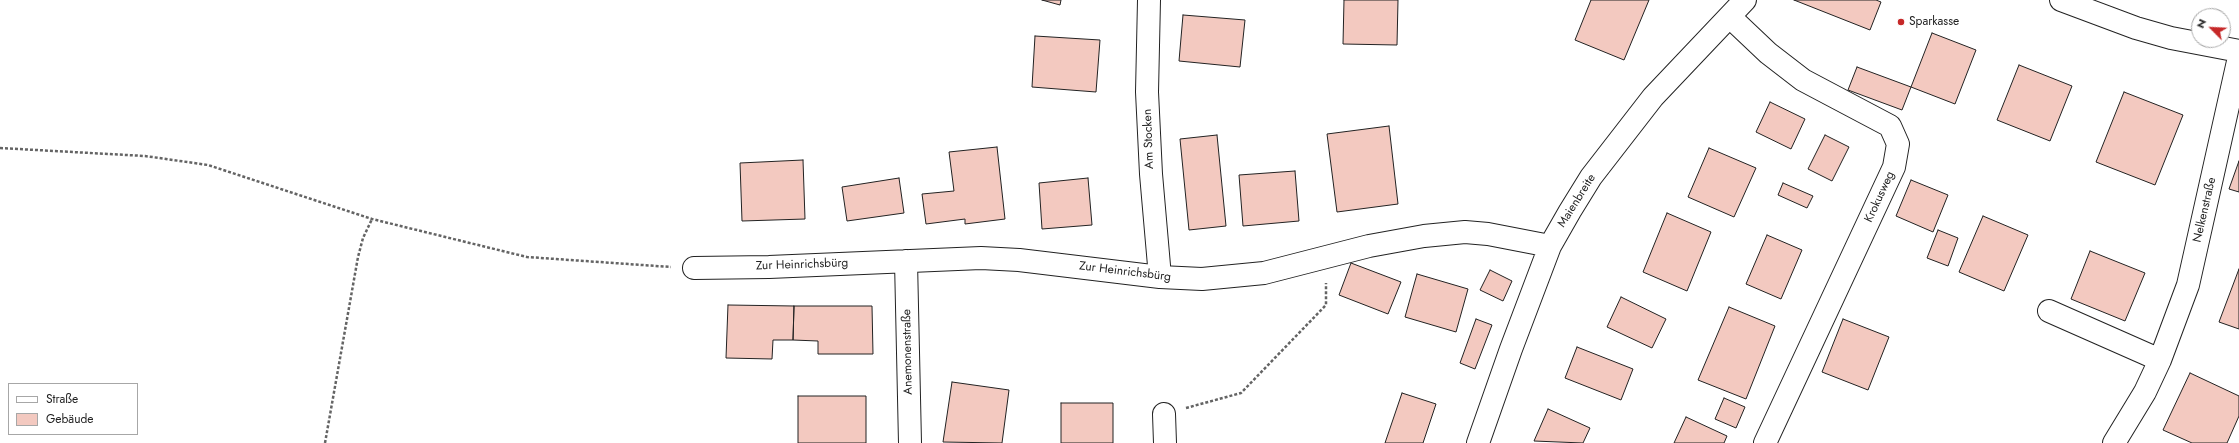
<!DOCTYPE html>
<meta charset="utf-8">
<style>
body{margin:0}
#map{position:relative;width:2239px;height:443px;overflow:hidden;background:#fff;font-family:Jost,sans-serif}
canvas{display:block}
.legend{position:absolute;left:8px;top:383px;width:130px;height:52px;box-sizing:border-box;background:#fff;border:1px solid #a7a7a7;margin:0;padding:5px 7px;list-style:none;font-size:12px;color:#222}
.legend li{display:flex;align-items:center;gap:8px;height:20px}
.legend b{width:20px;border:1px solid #a7a7a7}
.north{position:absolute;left:2191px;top:8px;width:40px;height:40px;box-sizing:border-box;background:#fff;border:1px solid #a7a7a7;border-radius:50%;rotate:294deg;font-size:11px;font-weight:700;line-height:16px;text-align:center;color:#222}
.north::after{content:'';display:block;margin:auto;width:14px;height:18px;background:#c62828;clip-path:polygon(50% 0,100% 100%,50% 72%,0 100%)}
</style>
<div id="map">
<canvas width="2239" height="443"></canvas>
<ul class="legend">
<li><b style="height:5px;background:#fff"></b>Straße</li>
<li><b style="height:11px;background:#f3c9c0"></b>Gebäude</li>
</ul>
<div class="north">N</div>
</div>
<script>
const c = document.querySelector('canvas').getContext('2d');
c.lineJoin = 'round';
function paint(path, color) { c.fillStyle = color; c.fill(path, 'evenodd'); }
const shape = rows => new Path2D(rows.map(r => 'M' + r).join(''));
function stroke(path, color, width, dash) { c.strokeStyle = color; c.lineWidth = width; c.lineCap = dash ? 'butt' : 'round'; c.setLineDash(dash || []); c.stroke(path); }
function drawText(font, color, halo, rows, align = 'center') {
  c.font = font + ' Jost,sans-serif'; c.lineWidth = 3; c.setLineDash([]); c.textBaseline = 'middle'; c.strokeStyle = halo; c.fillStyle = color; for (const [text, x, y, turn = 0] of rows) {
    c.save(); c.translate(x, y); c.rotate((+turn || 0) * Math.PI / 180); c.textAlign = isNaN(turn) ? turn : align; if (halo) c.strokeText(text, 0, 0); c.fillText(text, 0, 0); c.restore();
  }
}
const building = shape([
 [1042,0,1061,0,1060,5,1042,0],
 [1344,0,1398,0,1397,45,1343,44,1344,0],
 [1591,0,1649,0,1624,60,1575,40,1591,0],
 [1794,0,1876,0,1881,2,1870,30,1794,0],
 [1183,15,1245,20,1240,67,1179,61,1183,15],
 [1932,33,1976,50,1955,104,1911,87,1932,33],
 [1035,36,1100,40,1096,92,1032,87,1035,36],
 [2019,65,2072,86,2050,141,1997,120,2019,65],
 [1857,67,1911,87,1902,110,1848,90,1857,67],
 [2124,92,2183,115,2155,185,2096,162,2124,92],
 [1770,102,1805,119,1791,149,1756,132,1770,102],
 [1389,126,1398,204,1337,212,1327,134,1389,126],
 [1217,135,1226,226,1189,230,1180,139,1217,135],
 [1825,135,1849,147,1832,181,1808,169,1825,135],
 [997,147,1005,219,965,224,965,219,926,224,922,194,954,191,949,152,997,147],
 [1709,148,1756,168,1734,217,1688,197,1709,148],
 [803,160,805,219,742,221,740,163,803,160],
 [2239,161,2239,192,2229,189,2239,161],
 [1295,171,1299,221,1243,226,1239,175,1295,171],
 [899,178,904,213,847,221,842,187,899,178],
 [1088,178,1092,225,1042,229,1039,183,1088,178],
 [1911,180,1948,195,1933,232,1896,216,1911,180],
 [1783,183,1813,196,1807,208,1778,195,1783,183],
 [1667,213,1711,232,1687,291,1643,272,1667,213],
 [1983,216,2028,235,2004,291,1959,272,1983,216],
 [1938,230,1958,238,1948,266,1927,258,1938,230],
 [1767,235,1802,250,1781,299,1746,284,1767,235],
 [2090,251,2145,273,2125,321,2071,299,2090,251],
 [1351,263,1401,282,1388,314,1339,295,1351,263],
 [2239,269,2239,329,2219,322,2239,269],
 [1490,270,1512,281,1503,301,1480,290,1490,270],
 [1417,274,1468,289,1456,332,1405,317,1417,274],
 [1621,297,1666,319,1652,348,1607,327,1621,297],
 [728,305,794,306,793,340,773,340,772,359,726,358,728,305],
 [794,306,872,306,873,354,818,354,818,341,793,340,794,306],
 [1729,307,1775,326,1746,399,1698,380,1729,307],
 [1476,319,1492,325,1475,369,1460,363,1476,319],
 [1843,319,1889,337,1868,390,1822,372,1843,319],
 [1577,347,1633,369,1621,400,1565,378,1577,347],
 [2190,373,2239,396,2239,416,2227,443,2192,443,2163,430,2190,373],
 [952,382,1009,390,1002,443,943,442,952,382],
 [1402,393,1436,404,1423,443,1385,443,1402,393],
 [798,396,866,396,866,443,798,443,798,396],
 [1724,398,1745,407,1736,428,1715,419,1724,398],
 [1061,403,1113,403,1113,443,1061,443,1061,403],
 [1548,409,1590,428,1583,443,1534,441,1548,409],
 [1686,417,1727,436,1724,443,1674,443,1686,417]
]);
paint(building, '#f3c9c0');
stroke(building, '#222', 1);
const street = shape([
 [1149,0,1147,92,1151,174,1160,277],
 [2061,0,2136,28,2171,38,2239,51],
 [1730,17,1768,53,1803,80,1890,126,1898,144,1894,167,1765,443],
 [906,261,910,443],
 [694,268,769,267,981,258,1019,260,1160,277,1202,279,1264,273,1369,246,1424,236,1465,232,1488,234,1550,246],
 [2049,311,2160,360],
 [1164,414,1165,443],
 [1478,443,1511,349,1550,246,1570,211,1591,177,1653,97,1745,0],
 [2114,443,2145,392,2160,360,2188,285,2239,57]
]);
stroke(street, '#222', 24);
stroke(shape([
 [0,148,145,156,208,165,372,219,527,257,671,267],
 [1186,408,1241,393,1326,305,1326,283],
 [325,443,358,257,363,238,372,219]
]), '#646464', 2.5, [3, 2]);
stroke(street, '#fff', 22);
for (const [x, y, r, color] of [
 [1901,22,4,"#c62828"]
]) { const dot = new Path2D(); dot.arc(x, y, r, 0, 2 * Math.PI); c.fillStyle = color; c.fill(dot); stroke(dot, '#fff', 1.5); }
drawText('12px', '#222', '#fff', [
 ["Sparkasse",1909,22]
], 'left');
drawText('12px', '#222', '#fff', [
 ["Am Stocken",1149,139,-92],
 ["Krokusweg",1880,197,-65],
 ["Maienbreite",1577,201,-58],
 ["Nelkenstraße",2205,210,-77],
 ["Zur Heinrichsbürg",802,265,-2],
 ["Zur Heinrichsbürg",1125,272,7],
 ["Anemonenstraße",908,352,-91]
]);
</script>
